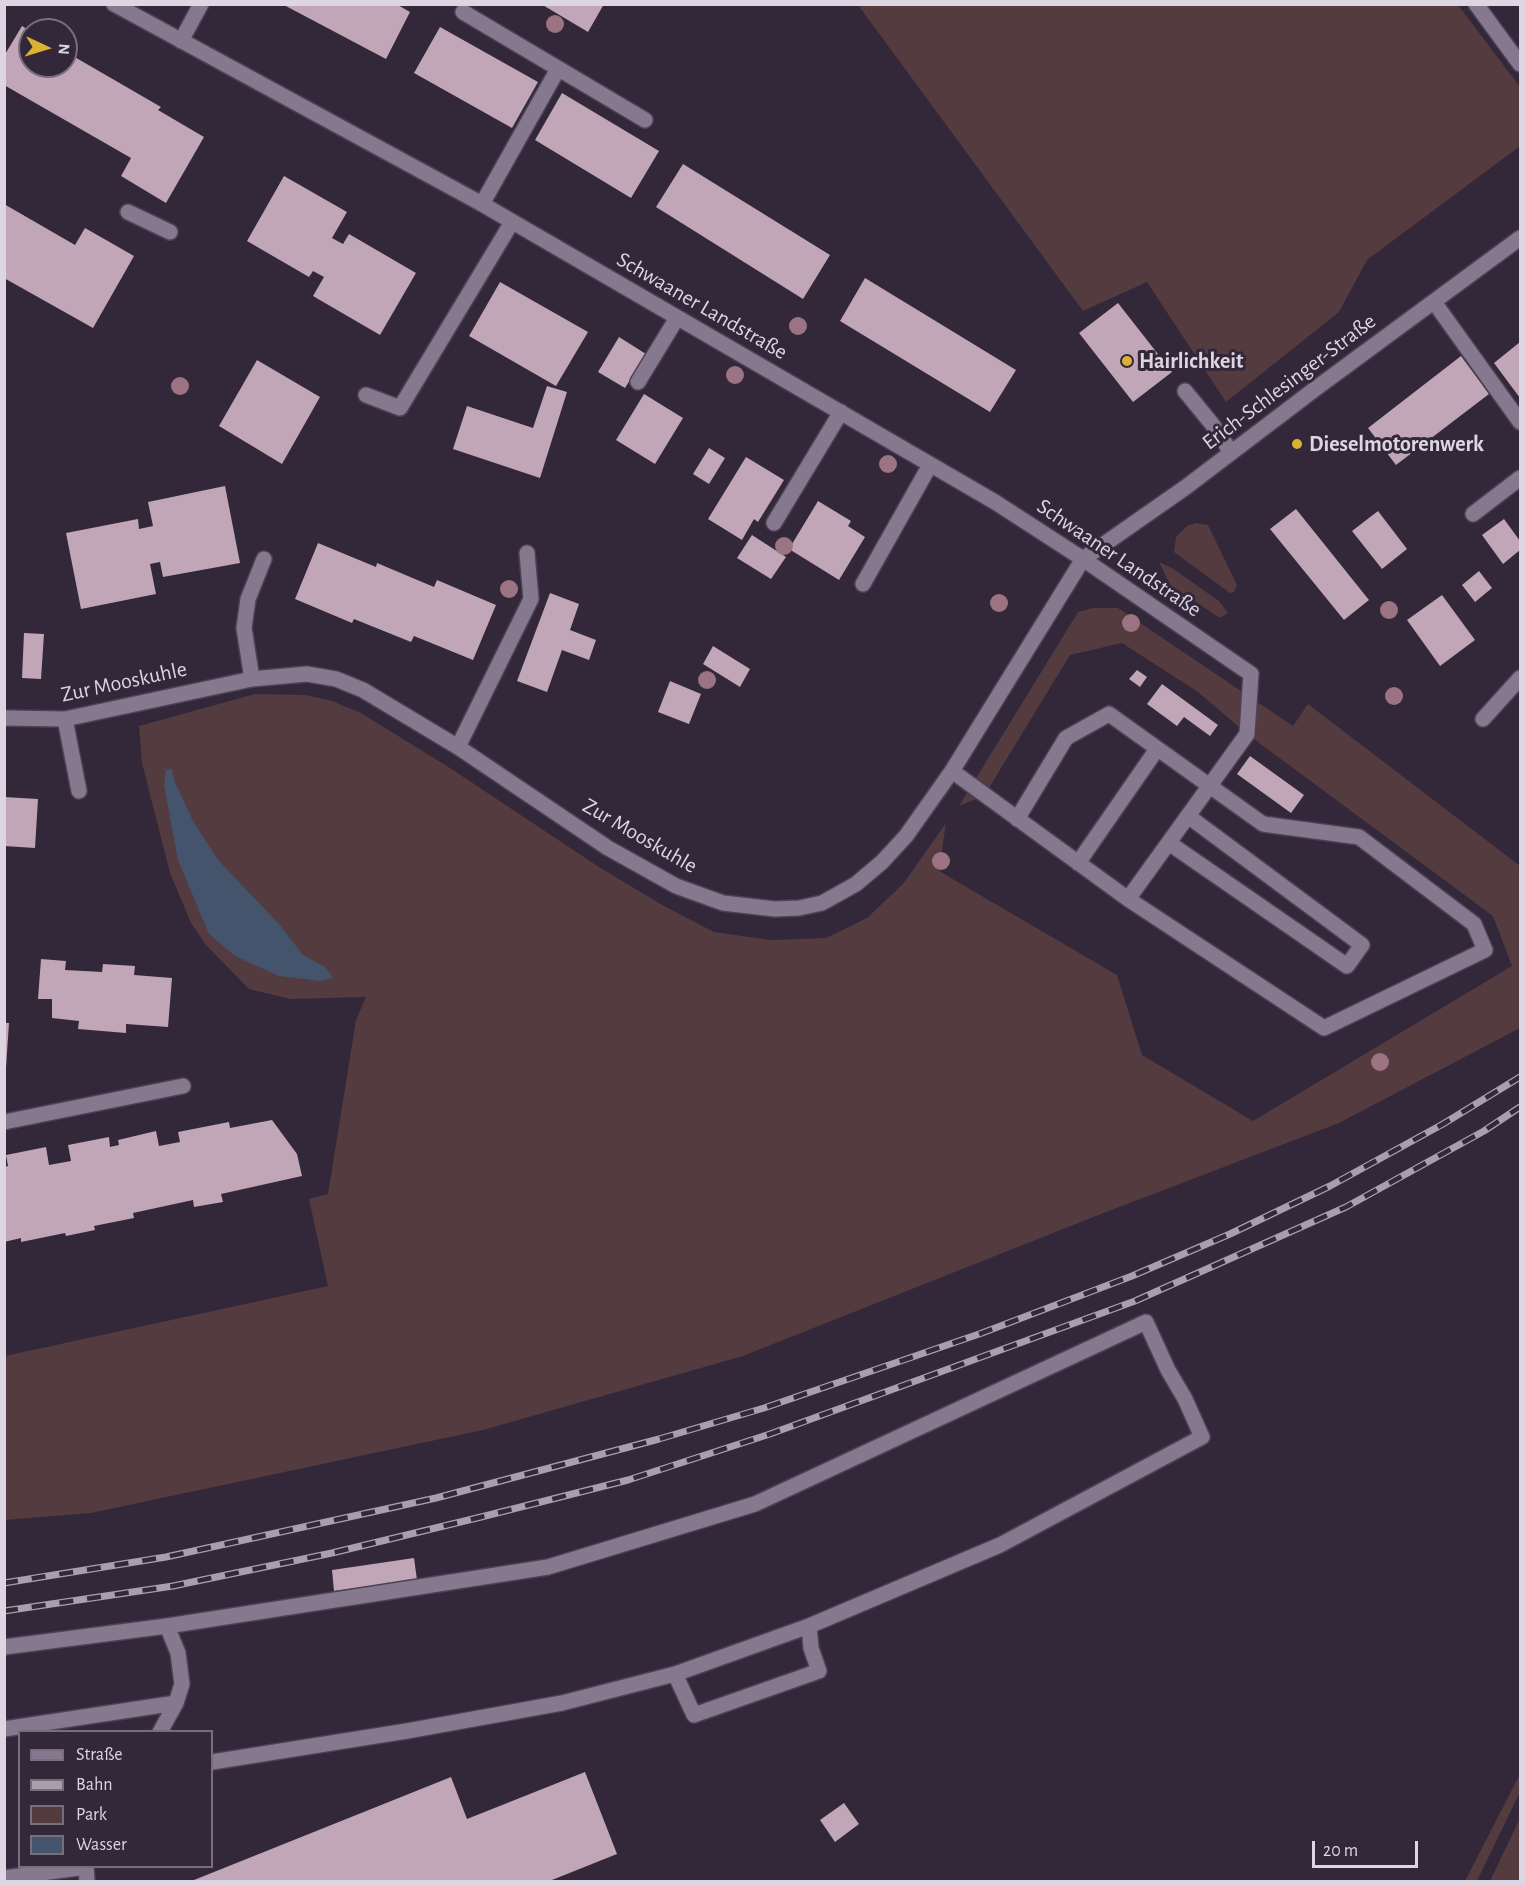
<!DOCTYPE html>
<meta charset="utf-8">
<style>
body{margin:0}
#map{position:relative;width:1525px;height:1886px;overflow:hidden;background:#33273a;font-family:"Alegreya Sans",sans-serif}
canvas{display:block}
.frame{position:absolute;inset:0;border:6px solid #ddd5e1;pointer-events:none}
.legend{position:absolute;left:18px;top:1730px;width:195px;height:138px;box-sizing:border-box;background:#33273a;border:2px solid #776d7d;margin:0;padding:8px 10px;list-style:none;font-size:18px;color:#ddd5e1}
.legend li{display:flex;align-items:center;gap:12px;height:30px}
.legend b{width:30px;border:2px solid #776d7d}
.north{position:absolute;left:18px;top:18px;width:60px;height:60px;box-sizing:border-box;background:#33273a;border:2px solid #776d7d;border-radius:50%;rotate:94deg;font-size:16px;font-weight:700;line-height:24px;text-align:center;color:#ddd5e1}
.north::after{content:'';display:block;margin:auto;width:21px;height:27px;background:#dcb233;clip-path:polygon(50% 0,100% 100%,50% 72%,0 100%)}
.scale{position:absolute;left:1312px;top:1841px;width:106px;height:27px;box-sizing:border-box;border:3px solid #ddd5e1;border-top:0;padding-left:8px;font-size:18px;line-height:21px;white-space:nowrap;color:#ddd5e1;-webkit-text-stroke:4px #33273a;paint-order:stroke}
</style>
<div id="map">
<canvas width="1525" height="1886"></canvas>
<div class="frame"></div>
<ul class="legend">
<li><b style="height:8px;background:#86788e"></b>Straße</li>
<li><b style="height:8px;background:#a89fad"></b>Bahn</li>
<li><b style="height:16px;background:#533b3f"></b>Park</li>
<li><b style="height:16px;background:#44546d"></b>Wasser</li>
</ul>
<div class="north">N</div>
<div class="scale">20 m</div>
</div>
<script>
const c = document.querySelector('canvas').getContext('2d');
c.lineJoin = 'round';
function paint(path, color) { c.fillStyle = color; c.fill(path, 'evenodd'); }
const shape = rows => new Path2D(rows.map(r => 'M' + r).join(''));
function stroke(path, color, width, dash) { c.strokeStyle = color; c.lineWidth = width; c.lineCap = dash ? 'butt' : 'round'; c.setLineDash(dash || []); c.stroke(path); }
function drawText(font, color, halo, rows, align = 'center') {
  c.font = font + ' "Alegreya Sans",sans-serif'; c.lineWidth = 6; c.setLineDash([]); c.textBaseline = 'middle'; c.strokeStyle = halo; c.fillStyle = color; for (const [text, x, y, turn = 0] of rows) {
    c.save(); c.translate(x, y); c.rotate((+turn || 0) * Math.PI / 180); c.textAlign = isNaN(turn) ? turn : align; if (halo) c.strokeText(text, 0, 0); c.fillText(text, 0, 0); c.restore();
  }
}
paint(shape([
 [858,5,1458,5,1520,87,1520,146,1367,260,1339,312,1226,402,1147,282,1083,311],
 [1196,523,1208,525,1237,585,1234,592,1230,593,1174,552,1176,537,1187,526],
 [1159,562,1172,568,1219,601,1228,613,1220,618,1170,585],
 [1093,608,1118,608,1293,726,1308,704,1520,866,1520,1028,1339,1123,1101,1214,743,1356,483,1430,91,1513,5,1520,5,1356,328,1286,309,1199,328,1194,356,1020,366,997,290,999,249,989,206,945,191,923,170,873,142,763,139,726,255,694,305,695,332,701,361,713,450,768,599,867,664,906,714,932,771,940,826,938,867,918,903,884,946,823,939,871,1117,975,1142,1055,1253,1121,1512,966,1493,916,1247,734,1198,692,1122,643,1070,655,984,796,959,806,1078,612],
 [1520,1774,1520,1792,1477,1881,1465,1881],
 [1520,1818,1520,1881,1490,1881,1502,1856]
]), '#533b3f');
paint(shape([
 [172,769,174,780,193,821,218,860,279,924,303,955,325,967,333,978,320,981,279,976,235,956,209,934,178,860,164,785,166,770]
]), '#44546d');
paint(shape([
 [282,4,396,4,410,12,386,59],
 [541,4,604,4,588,32],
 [22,26,30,31,30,66,66,66,66,52,161,107,158,110,204,137,166,203,121,176,131,158,4,85,4,56],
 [440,27,538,82,512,128,414,73],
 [562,93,659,151,631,198,535,140],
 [683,164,830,255,803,299,656,207],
 [284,176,347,212,332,238,343,244,349,234,416,273,380,335,313,296,324,277,313,271,309,277,247,241],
 [4,204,75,245,85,228,134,256,93,328,4,278],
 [865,278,1016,370,990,412,840,321],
 [500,282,588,332,556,386,469,336],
 [1118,303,1172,372,1133,402,1079,333],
 [619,337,646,354,625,388,598,372],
 [1520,342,1520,398,1494,363],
 [1461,356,1489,394,1396,465,1368,428],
 [257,360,320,397,282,464,219,426],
 [547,386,567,392,540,478,453,449,467,406,533,428],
 [644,394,683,418,655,464,616,440],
 [709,448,725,458,709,484,693,474],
 [746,457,784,480,758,522,754,519,742,540,708,519],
 [225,486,240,563,163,577,160,562,150,564,156,594,81,609,66,533,138,519,139,529,153,526,148,502],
 [818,501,851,521,848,526,865,537,839,580,789,549],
 [1296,509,1369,600,1344,620,1270,529],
 [1378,511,1407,549,1382,569,1352,531],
 [1504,519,1520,541,1520,550,1503,564,1482,535],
 [752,535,786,557,771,579,737,558],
 [318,543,376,567,377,563,434,587,437,580,496,605,473,660,414,636,411,642,354,619,352,623,295,599],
 [1479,571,1492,588,1475,602,1462,585],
 [550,593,579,604,570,630,596,640,589,660,562,650,547,692,517,681],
 [1442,595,1475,640,1440,666,1407,620],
 [24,633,44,634,41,679,22,678],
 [713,646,750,669,740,687,703,664],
 [1137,670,1147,677,1140,687,1129,679],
 [670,681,701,694,689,724,658,712],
 [1162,684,1218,725,1210,736,1184,717,1177,726,1147,704],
 [1250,756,1304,795,1291,813,1237,774],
 [4,797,38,799,35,848,4,846],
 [41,959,66,961,65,970,102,972,103,964,135,966,134,975,172,978,168,1027,126,1024,126,1033,78,1029,79,1021,52,1018,52,999,38,999],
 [4,1023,9,1023,6,1068,4,1068],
 [272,1120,297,1154,302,1176,221,1194,223,1202,194,1207,193,1200,133,1213,134,1218,94,1226,95,1230,66,1236,65,1233,21,1242,21,1238,4,1242,4,1167,8,1166,6,1155,46,1147,49,1165,71,1161,68,1145,109,1137,110,1147,119,1145,118,1140,156,1131,159,1146,180,1142,178,1132,229,1122,230,1128],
 [414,1558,417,1580,334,1591,332,1570],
 [585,1772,617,1854,547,1882,189,1882,451,1777,467,1819],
 [844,1803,859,1824,835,1842,820,1820]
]), '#c0a6b6');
const minor = shape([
 [114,4,482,204,995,502,1083,559,1251,674,1247,734,1128,899,952,771],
 [1476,4,1520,64],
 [463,12,645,120],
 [181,41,201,4],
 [482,204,558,69],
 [128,212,170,232],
 [1434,302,1520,422],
 [638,382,677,318],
 [1185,391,1212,424,1231,452],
 [366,395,400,408,512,222],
 [1473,514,1520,478],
 [774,523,841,412],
 [863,584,930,465],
 [252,679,244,628,248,599,264,559],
 [4,718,65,719,252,679,307,674,336,679,363,690,458,747,608,848,676,886,723,903,775,909,799,908,822,903,856,884,882,862,906,836,952,771,1083,559,1186,487,1315,389,1520,238],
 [65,719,79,791],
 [1483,719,1520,678],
 [458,747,531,599,527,553],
 [1017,819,1066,738,1109,714,1263,824,1359,837,1474,924,1485,950,1324,1028,1128,899],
 [1169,843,1347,966,1362,945,1188,816],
 [1078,863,1157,749],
 [4,1122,183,1086],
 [167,1626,548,1567,755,1504,1146,1322,1168,1370,1185,1399,1202,1437,1000,1545,809,1626,811,1648,819,1671,694,1715,675,1674,562,1703,407,1731,212,1762],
 [4,1647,167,1626,178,1653,182,1684,176,1703,160,1732],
 [675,1674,809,1626],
 [4,1729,176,1703],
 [86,1866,87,1882],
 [4,1878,86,1867]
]);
stroke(minor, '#4d4253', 18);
stroke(minor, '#86788e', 15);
const rail = shape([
 [4,1583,166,1557,436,1498,659,1439,764,1408,982,1333,1132,1276,1230,1234,1330,1186,1443,1124,1520,1077],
 [4,1611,173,1586,332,1553,481,1517,628,1480,770,1434,1135,1301,1346,1207,1484,1131,1520,1107]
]);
stroke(rail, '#a89fad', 7);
stroke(rail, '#33273a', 4.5, [14]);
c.fillStyle = '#9c7382';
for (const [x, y] of [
 [555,24],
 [798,326],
 [735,375],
 [180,386],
 [888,464],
 [784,546],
 [509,589],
 [999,603],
 [1389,610],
 [1131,623],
 [707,680],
 [1394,696],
 [941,861],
 [1380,1062]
]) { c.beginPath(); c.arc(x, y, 9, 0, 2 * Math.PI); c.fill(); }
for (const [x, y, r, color] of [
 [1127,361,6,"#dcb233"],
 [1297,444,6,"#dcb233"]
]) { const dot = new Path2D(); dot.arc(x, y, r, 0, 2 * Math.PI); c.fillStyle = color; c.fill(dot); stroke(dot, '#33273a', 2); }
drawText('22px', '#ddd5e1', '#33273a', [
 ["Schwaaner Landstraße",702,306,30],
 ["Erich-Schlesinger-Straße",1289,382,-37],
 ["Schwaaner Landstraße",1119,558,34],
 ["Zur Mooskuhle",124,682,-12],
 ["Zur Mooskuhle",640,836,30]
]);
drawText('bold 22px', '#ddd5e1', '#33273a', [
 ["Hairlichkeit",1139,361],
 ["Dieselmotorenwerk",1309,444]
], 'left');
</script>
